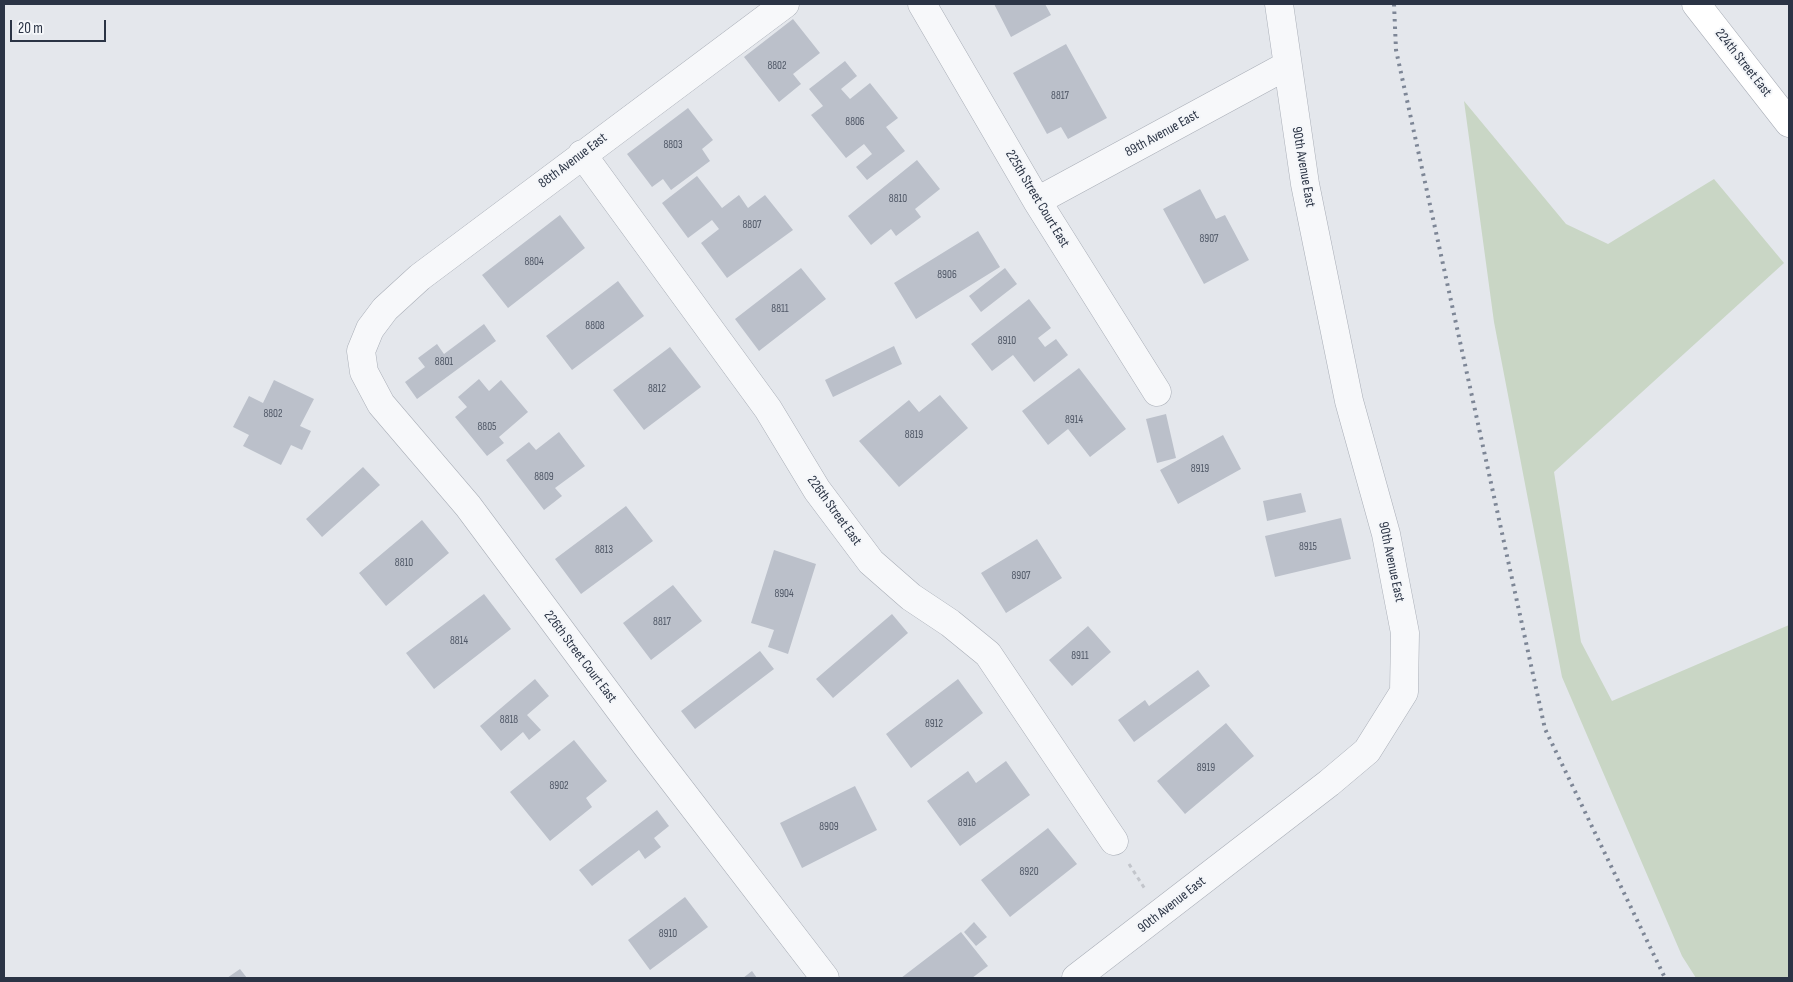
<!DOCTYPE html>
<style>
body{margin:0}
#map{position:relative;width:1793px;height:982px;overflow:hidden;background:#e4e7ec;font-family:"Sofia Sans Condensed",sans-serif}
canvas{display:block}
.frame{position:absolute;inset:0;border:5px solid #2b3445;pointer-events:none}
.scale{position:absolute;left:10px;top:20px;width:96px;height:22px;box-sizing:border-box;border:2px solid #2b3445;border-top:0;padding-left:6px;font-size:15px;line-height:18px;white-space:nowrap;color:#2b3445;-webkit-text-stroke:4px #f4f6f9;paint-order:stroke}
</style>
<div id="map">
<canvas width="1793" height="982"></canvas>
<div class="frame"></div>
<div class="scale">20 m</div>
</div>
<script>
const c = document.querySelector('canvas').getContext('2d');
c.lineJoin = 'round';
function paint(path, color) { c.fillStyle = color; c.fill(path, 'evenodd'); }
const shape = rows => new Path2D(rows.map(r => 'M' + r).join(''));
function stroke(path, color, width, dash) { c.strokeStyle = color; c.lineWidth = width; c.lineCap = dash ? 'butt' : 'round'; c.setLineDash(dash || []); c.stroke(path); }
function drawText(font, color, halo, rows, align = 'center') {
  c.font = font + ' "Sofia Sans Condensed",sans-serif'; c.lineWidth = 4; c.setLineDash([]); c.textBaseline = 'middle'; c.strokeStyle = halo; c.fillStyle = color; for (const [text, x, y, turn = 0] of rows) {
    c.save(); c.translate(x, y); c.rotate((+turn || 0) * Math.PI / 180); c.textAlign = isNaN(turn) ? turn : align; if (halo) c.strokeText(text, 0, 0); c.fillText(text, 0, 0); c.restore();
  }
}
paint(shape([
 [1464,101,1566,224,1608,244,1714,179,1784,263,1554,472,1581,642,1612,701,1789,625,1789,978,1696,978,1682,956,1562,677,1494,322]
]), '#c9d6c5');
paint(shape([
 [994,4,1045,4,1051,15,1011,37],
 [793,19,820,53,793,74,801,84,779,102,744,57],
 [1066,44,1107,118,1068,139,1061,127,1047,134,1013,73],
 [845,61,857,76,841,89,850,99,870,83,898,118,886,127,905,151,867,180,856,167,872,154,864,144,846,158,811,115,823,106,809,89],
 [688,108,713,140,702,149,710,161,671,190,663,179,652,187,627,154],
 [917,160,940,189,915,209,921,217,896,236,891,229,871,245,848,216],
 [697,176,722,208,739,195,748,208,765,195,793,230,727,278,701,243,719,229,712,220,688,238,662,203],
 [1200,189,1216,219,1225,215,1249,260,1204,284,1163,209],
 [560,215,585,248,508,308,482,275],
 [978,231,1000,267,916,319,894,283],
 [801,268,826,299,759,351,735,319],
 [1005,268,1017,284,981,312,969,296],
 [618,281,644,316,572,370,546,336],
 [1029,299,1051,328,1038,338,1045,347,1056,339,1068,355,1034,382,1013,355,992,371,971,344],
 [484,324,496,341,417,399,405,382,425,367,418,358,437,344,444,354],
 [894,346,902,364,833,397,825,380],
 [670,347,701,387,644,430,613,390],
 [1079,368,1126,429,1090,457,1068,429,1048,445,1022,411],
 [479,379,489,391,501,380,528,412,499,437,504,443,487,456,455,417,467,407,458,397],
 [274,380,314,399,300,426,311,431,302,450,291,445,281,465,243,446,249,435,233,427,249,396,263,403],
 [940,395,968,428,899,487,859,441,909,400,919,412],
 [1166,414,1176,458,1157,463,1146,419],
 [559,432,585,466,555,488,562,496,544,510,506,460,529,442,536,450],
 [1223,435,1241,469,1178,504,1160,470],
 [363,467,380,485,322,537,306,519],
 [1301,493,1306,512,1267,521,1263,501],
 [626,506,653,541,581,594,555,559],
 [1341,518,1351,559,1275,577,1265,536],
 [422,520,449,553,386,606,359,573],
 [1037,539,1062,578,1006,613,981,573],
 [774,550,816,564,788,654,768,647,774,630,751,623],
 [673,585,702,621,651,660,623,623],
 [484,594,511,629,434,689,406,653],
 [892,614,908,633,833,698,816,679],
 [1088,626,1111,652,1072,686,1049,660],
 [760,651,774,669,695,729,681,711],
 [1198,670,1210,686,1134,742,1118,720,1145,700,1149,706],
 [535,679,549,696,527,715,541,730,529,740,523,732,501,751,480,726],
 [958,679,983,713,911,768,886,734],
 [1226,723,1254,756,1185,814,1157,781],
 [574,740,607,781,586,798,592,807,550,841,510,792],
 [1006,761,1030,795,960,846,927,801,968,771,976,783],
 [855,786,877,830,802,868,780,823],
 [657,810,669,826,654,838,661,847,645,859,639,850,592,886,579,870],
 [1048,828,1077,864,1010,917,981,880],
 [685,897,708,927,650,970,628,940],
 [974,922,987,937,976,946,964,932],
 [961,932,988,966,972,978,901,978],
 [240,969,247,978,227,978],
 [752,971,757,978,743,978]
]), '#bbc0ca');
const minor = shape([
 [785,4,420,277,385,309,370,329,361,351,364,372,381,404,468,506,646,745,825,978],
 [922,4,1037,201,1157,392],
 [582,154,768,409,817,490,871,562,911,597,950,623,988,654,1114,841],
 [1037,201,1286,66],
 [1076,978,1329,783,1367,751,1404,692,1405,633,1386,534,1349,401,1305,184,1279,4]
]);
const secondary = shape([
 [1696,4,1789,123]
]);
stroke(minor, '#a9aeb7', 29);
stroke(secondary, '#a9aeb7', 29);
stroke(shape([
 [1129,864,1145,889]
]), '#c2c5cb', 3, [4, 4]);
stroke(minor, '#f7f8fa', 28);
stroke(secondary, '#fff', 28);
stroke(shape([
 [1394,4,1396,50,1545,729,1665,978]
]), '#7d8696', 4, [2.5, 5]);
drawText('11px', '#4f5766', null, [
 ["8802",777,66],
 ["8817",1060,96],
 ["8806",855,122],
 ["8803",673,145],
 ["8810",898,199],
 ["8807",752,225],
 ["8907",1209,239],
 ["8804",534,262],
 ["8906",947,275],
 ["8811",780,309],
 ["8808",595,326],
 ["8910",1007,341],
 ["8801",444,362],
 ["8812",657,389],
 ["8802",273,414],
 ["8914",1074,420],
 ["8805",487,427],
 ["8819",914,435],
 ["8919",1200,469],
 ["8809",544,477],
 ["8915",1308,547],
 ["8813",604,550],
 ["8810",404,563],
 ["8907",1021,576],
 ["8904",784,594],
 ["8817",662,622],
 ["8814",459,641],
 ["8911",1080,656],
 ["8818",509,720],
 ["8912",934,724],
 ["8919",1206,768],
 ["8902",559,786],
 ["8916",967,823],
 ["8909",829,827],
 ["8920",1029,872],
 ["8910",668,934]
]);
drawText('14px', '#2b3445', '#f4f6f9', [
 ["224th Street East",1743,63,52],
 ["89th Avenue East",1162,134,-29],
 ["88th Avenue East",573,161,-37],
 ["90th Avenue East",1303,167,80],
 ["225th Street Court East",1037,199,59],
 ["226th Street East",834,511,54],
 ["90th Avenue East",1391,562,78],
 ["226th Street Court East",580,657,53],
 ["90th Avenue East",1172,905,-38]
]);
</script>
